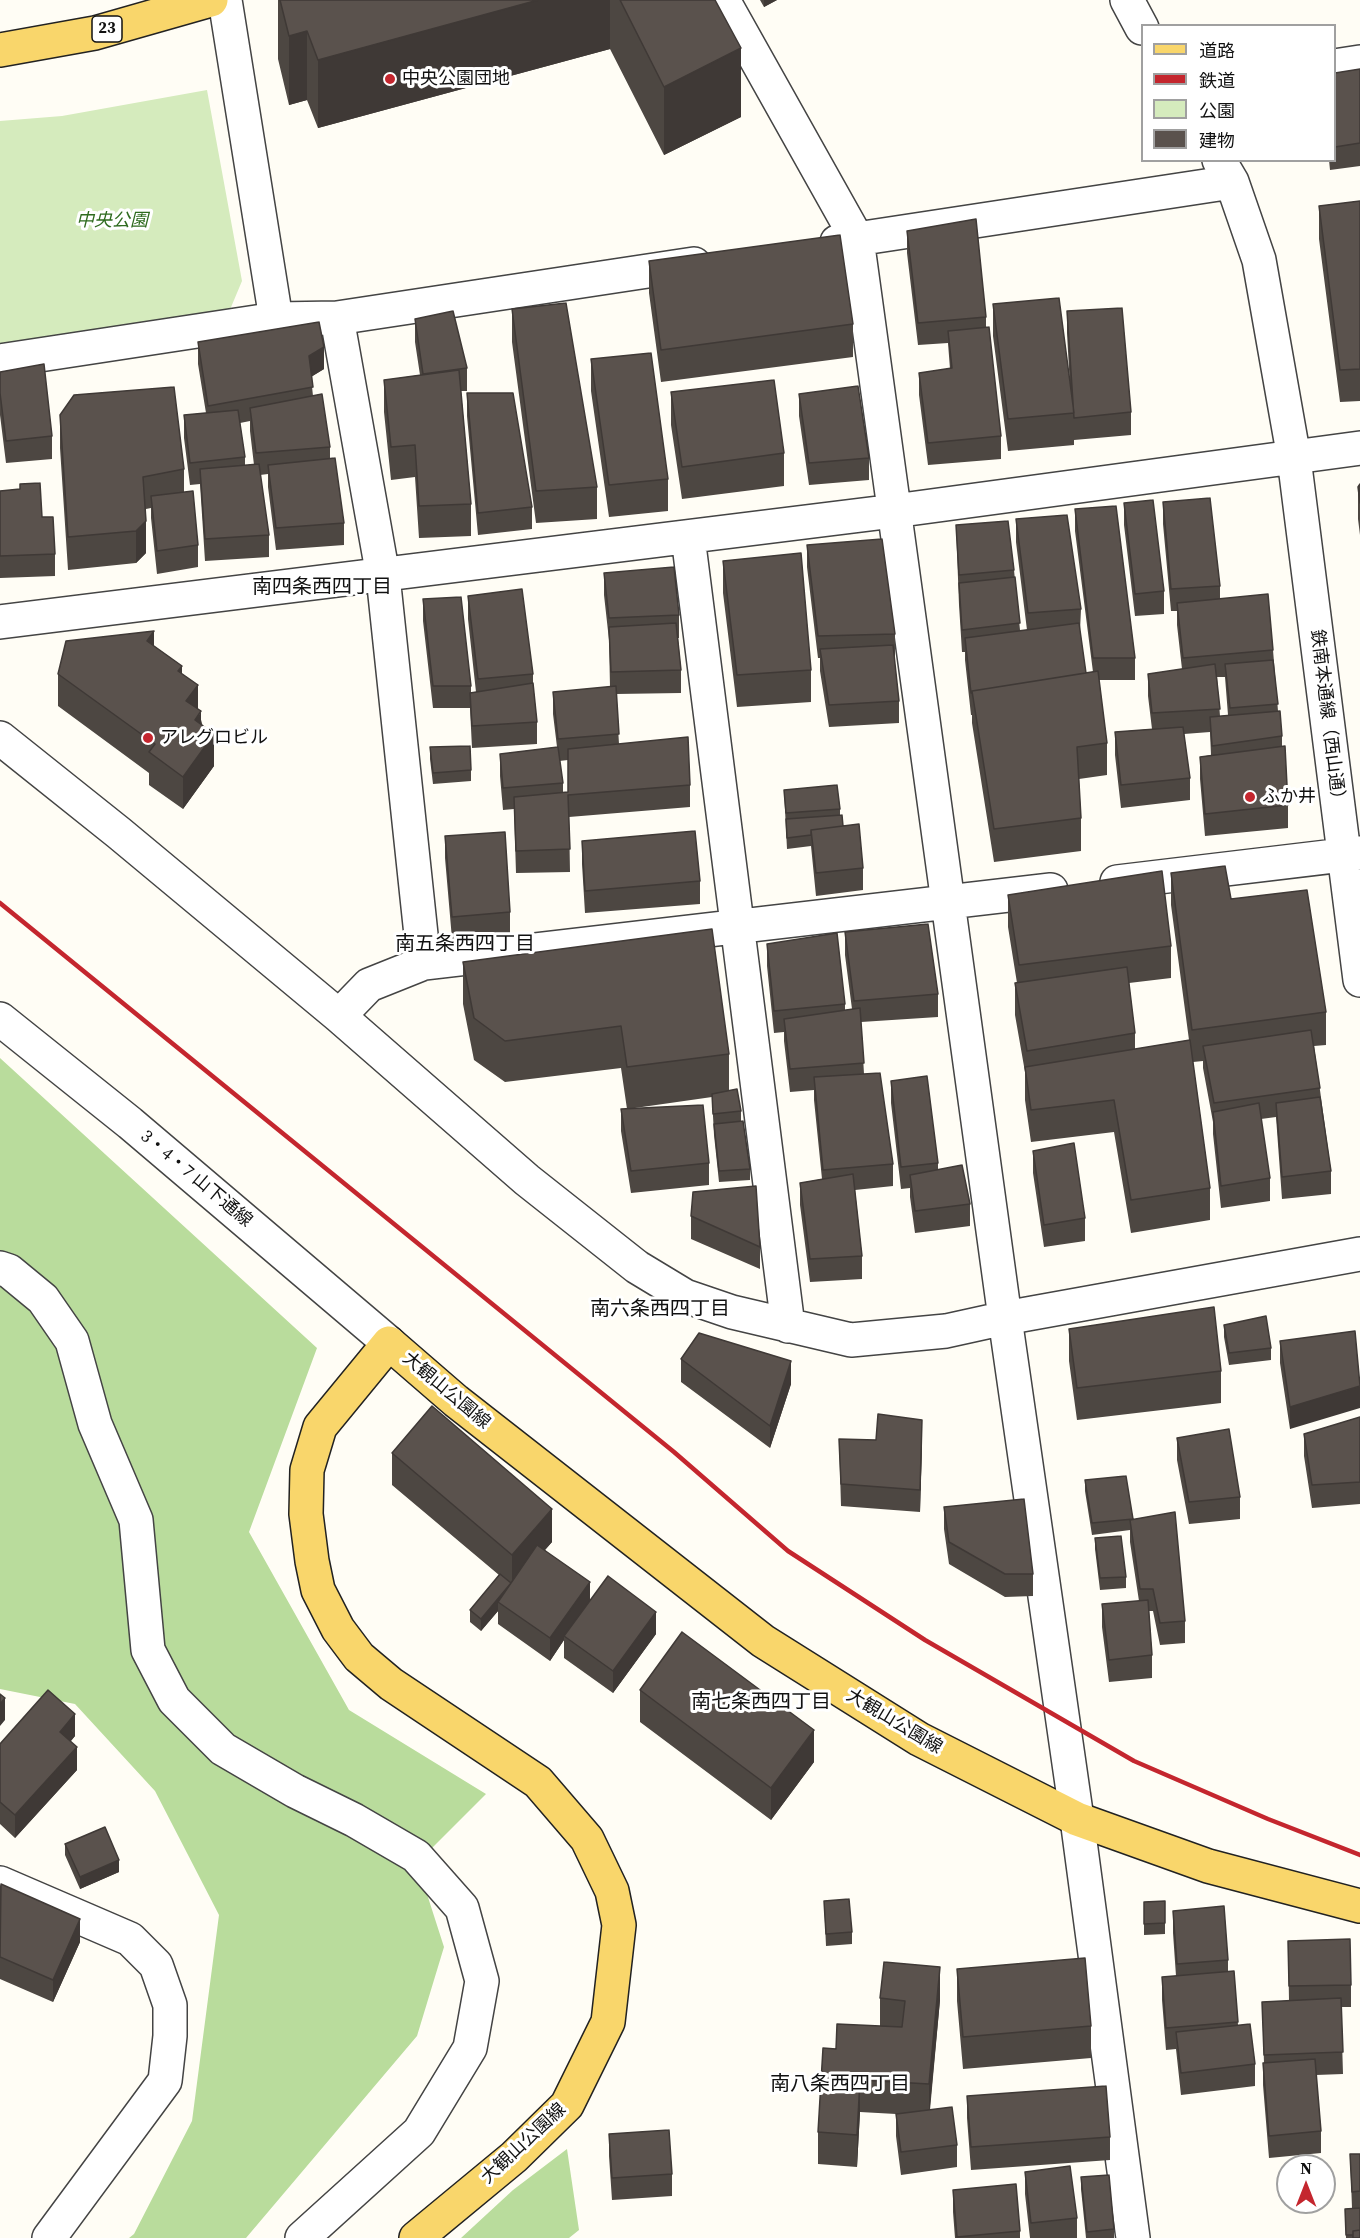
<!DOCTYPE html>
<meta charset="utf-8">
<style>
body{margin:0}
#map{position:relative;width:1360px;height:2238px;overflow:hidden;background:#fffdf5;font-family:"Source Serif 4","Noto Sans JP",serif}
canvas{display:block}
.legend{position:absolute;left:1141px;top:24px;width:195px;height:138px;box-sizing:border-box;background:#fff;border:2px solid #a0a0a0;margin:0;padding:8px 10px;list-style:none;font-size:18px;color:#111}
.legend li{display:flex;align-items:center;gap:12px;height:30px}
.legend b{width:30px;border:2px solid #a0a0a0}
.north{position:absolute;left:1276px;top:2154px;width:60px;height:60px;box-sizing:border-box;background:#fff;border:2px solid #a0a0a0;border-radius:50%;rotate:0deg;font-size:16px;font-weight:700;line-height:24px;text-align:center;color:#111}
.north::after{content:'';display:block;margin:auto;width:21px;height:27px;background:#c4262e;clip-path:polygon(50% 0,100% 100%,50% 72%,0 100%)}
</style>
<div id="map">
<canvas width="1360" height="2238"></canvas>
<ul class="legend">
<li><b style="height:8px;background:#f9d66b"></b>道路</li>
<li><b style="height:8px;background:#c4262e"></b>鉄道</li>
<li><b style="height:16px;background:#d5ebbd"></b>公園</li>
<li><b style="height:16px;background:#5a524d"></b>建物</li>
</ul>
<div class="north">N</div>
</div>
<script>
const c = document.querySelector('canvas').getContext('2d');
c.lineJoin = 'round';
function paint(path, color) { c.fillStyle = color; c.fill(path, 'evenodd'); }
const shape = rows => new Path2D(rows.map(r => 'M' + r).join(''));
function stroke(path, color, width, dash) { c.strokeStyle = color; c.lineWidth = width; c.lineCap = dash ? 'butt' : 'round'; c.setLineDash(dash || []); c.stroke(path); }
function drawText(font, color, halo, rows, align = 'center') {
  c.font = font + ' "Source Serif 4","Noto Sans JP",serif'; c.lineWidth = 6; c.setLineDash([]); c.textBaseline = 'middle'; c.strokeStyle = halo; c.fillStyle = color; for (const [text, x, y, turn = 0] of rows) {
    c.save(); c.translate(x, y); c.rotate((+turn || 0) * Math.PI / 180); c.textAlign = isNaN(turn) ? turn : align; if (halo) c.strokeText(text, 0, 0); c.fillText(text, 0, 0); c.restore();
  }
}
paint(shape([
 [207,90,242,281,229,312,0,349,0,121,62,116]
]), '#d5ebbd');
paint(shape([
 [0,1058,317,1348,249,1532,349,1710,486,1794,417,1863,444,1947,417,2036,246,2238,129,2238,134,2234,192,2121,219,1915,155,1791,75,1704,0,1689],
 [567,2149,579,2230,569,2238,461,2238,513,2190]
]), '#b9dc9c');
const minor = shape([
 [225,0,276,319],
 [723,0,857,239,1005,1318,1077,1819,1133,2238],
 [1127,0,1142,28],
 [1334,66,1360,62],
 [1219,160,1232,182,1259,260,1294,458,1360,980],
 [837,242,1232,182],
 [337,318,383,576,424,963],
 [0,361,276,319,337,318,694,264],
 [688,537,788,1326],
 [0,622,894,511,1360,448],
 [0,738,119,833,339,1016,527,1180,637,1267,685,1296,732,1312,851,1340,946,1331,1005,1318,1360,1254],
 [1117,882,1360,853],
 [339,1016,369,985,424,963,1051,890],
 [0,1019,130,1123,389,1343],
 [0,1268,9,1271,43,1299,72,1341,95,1424,136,1520,148,1650,174,1700,223,1749,295,1791,354,1820,416,1856,462,1908,482,1981,470,2048,419,2132,302,2238],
 [0,1883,130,1939,156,1965,170,2005,170,2036,165,2081,49,2238]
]);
const major = shape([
 [0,50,95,33,211,0],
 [416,2238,514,2157,567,2105,608,2022,619,1925,612,1891,587,1839,538,1782,391,1684,359,1657,338,1629,318,1590,312,1561,306,1514,307,1470,320,1427,389,1343,456,1401,763,1641,919,1739,1077,1819,1208,1866,1360,1906]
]);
stroke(minor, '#444', 36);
stroke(major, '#222', 36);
stroke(minor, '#fff', 33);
stroke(major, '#f9d66b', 33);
stroke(shape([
 [0,903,674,1452,788,1551,925,1640,1134,1761,1268,1819,1360,1855]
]), '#c4262e', 4.5);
paint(shape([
 [278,0,715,0,741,117,664,155,610,49,318,128,307,100,289,105,278,59],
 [760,0,777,0,764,7],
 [1360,69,1360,166,1330,170,1329,160,1335,160,1335,73],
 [1360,201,1360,401,1340,402,1319,239,1319,206],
 [907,231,986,317,986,328,1001,436,1001,459,928,465,919,395,919,373,950,369,948,343,918,345,907,253],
 [649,261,853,324,853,357,661,382,649,293],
 [993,304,1070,387,1067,333,1067,311,1131,412,1131,435,1074,440,1074,445,1008,451,993,336],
 [512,309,597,487,597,519,536,523,512,342],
 [415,319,467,368,467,391,461,391,471,504,471,536,419,538,415,477,391,480,384,412,384,380,420,375,415,342],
 [198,342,324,369,311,377,313,396,330,447,330,459,344,523,344,545,276,550,268,487,268,474,260,475,269,535,269,557,205,561,200,484,190,485,184,438,184,415,206,413,198,364],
 [250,421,250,431,254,465,245,465,245,457,240,423],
 [591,359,668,479,668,511,609,517,591,391],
 [0,372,52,436,52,459,6,463,0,415],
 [671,392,784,453,784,486,682,499,671,425],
 [467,393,532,507,532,529,478,535,467,416],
 [799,394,869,458,869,480,809,485,799,416],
 [60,415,184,469,184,492,198,545,198,567,157,574,151,518,151,508,146,509,146,553,136,563,68,570,60,448],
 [20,484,42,517,55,554,55,576,0,578,0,491,20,489],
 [1360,484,1360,535,1358,519,1358,487],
 [1163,502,1220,586,1220,599,1273,650,1278,711,1282,736,1282,746,1288,805,1288,828,1205,836,1200,779,1200,757,1211,755,1210,732,1184,734,1190,778,1190,800,1121,808,1115,755,1115,732,1152,729,1148,696,1148,674,1182,669,1177,625,1177,611,1171,611,1163,524],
 [1217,677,1225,677,1228,715,1220,716],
 [1124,503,1164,591,1164,614,1135,616,1124,525],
 [1075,509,1135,658,1135,680,1099,680,1107,743,1107,775,1079,779,1081,818,1081,851,994,862,972,723,972,715,971,715,965,660,965,652,962,652,959,605,956,525,1014,570,1020,630,1027,630,1016,542,1016,519,1081,609,1080,631,1086,673,1093,672,1075,531],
 [807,545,895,634,895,656,894,656,899,701,899,723,829,727,820,671,820,658,818,658,807,567],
 [723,561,811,670,811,702,737,707,723,593],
 [604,573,679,615,679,638,678,638,681,670,681,693,616,694,619,744,690,785,690,807,569,817,570,872,516,873,514,809,503,810,500,776,500,754,557,747,553,714,553,692,610,687,609,640,604,595],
 [568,760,568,792,563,792,563,783,559,761],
 [468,596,533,674,533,683,537,722,537,744,472,748,470,708,433,708,423,621,423,599,471,686,471,693,476,692,468,619],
 [154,646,182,674,198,709,214,766,183,809,149,785,149,773,58,706,58,674],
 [430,747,471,770,471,781,433,784,430,759],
 [784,790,840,809,840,815,843,826,863,868,863,890,816,896,811,846,787,849],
 [445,836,510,912,510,934,452,939,445,858],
 [582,841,700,881,700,904,585,913,582,864],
 [1171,873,1231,899,1326,1012,1326,1045,1314,1046,1331,1171,1331,1194,1282,1199,1276,1117,1261,1119,1270,1178,1270,1201,1221,1208,1213,1134,1213,1122,1203,1068,1203,1061,1193,1062,1210,1188,1210,1220,1131,1233,1114,1132,1031,1142,1025,1100,1025,1072,1015,1015,1015,983,1017,983,1008,927,1008,895,1171,946,1171,978,1129,983,1135,1033,1135,1049,1189,1040,1171,905],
 [845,932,938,994,938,1017,861,1022,864,1074,893,1164,893,1186,855,1190,862,1256,862,1279,810,1282,800,1205,800,1183,822,1179,814,1100,814,1090,790,1092,784,1041,784,1032,774,1033,767,966,767,944,845,1004,845,1010,852,1009,845,955],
 [463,962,729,1054,729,1091,741,1111,741,1121,750,1169,750,1180,719,1182,714,1135,712,1097,628,1109,709,1163,709,1185,631,1193,621,1131,621,1109,627,1109,621,1068,505,1082,474,1060,463,1004],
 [891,1081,938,1163,938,1170,970,1204,970,1226,915,1233,910,1197,910,1188,901,1189,891,1103],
 [1033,1151,1085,1218,1085,1241,1044,1247,1033,1173],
 [691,1216,760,1247,760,1269,691,1239],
 [1224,1325,1271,1348,1271,1360,1229,1365,1224,1337],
 [1069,1329,1221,1371,1221,1403,1077,1420,1069,1361],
 [1280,1341,1360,1379,1290,1429,1280,1363],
 [681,1359,791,1384,770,1448,681,1382],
 [1360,1417,1360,1504,1312,1508,1304,1456,1304,1434],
 [1177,1438,1240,1497,1240,1519,1189,1524,1177,1460],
 [839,1439,922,1442,920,1512,841,1506],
 [392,1453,552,1542,545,1550,590,1601,656,1634,613,1693,564,1658,564,1640,550,1661,498,1624,498,1611,481,1631,470,1622,470,1610,499,1575,392,1485],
 [1085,1480,1133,1519,1185,1621,1185,1643,1160,1645,1153,1611,1149,1611,1152,1655,1152,1678,1109,1682,1102,1627,1102,1604,1139,1601,1130,1542,1130,1530,1092,1535,1085,1491],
 [944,1507,1033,1574,1033,1596,1005,1597,949,1564,944,1529],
 [1095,1538,1126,1577,1126,1588,1100,1590,1095,1549],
 [640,1690,814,1762,771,1820,640,1722],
 [75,1736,70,1742,77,1770,15,1838,0,1824,0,1744],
 [65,1844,119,1872,80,1889,65,1855],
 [0,1885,80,1942,53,2002,0,1979],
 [824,1901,852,1932,852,1944,826,1946],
 [1165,1901,1165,1934,1144,1935,1144,1902],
 [1173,1911,1228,1960,1228,1972,1234,1971,1238,2025,1255,2064,1255,2086,1181,2095,1176,2049,1166,2050,1162,2000,1162,1977,1176,1976,1173,1933],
 [1288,1941,1351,1985,1351,2007,1341,2007,1343,2074,1316,2075,1321,2131,1321,2153,1269,2158,1263,2085,1263,2063,1264,2063,1262,2002,1289,2001],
 [957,1969,1091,2026,1091,2058,963,2069,957,2001],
 [880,1998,940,2000,930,2110,957,2145,957,2167,901,2175,896,2136,896,2114,860,2112,857,2167,818,2164,818,2132,836,2049,880,2026],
 [967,2096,1110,2137,1110,2160,971,2170,967,2118],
 [609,2134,672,2174,672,2196,612,2200,609,2156],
 [1350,2154,1360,2154,1360,2238,1346,2238,1345,2209,1352,2208],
 [1025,2172,1077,2218,1077,2238,1030,2238,1025,2194],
 [1081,2177,1114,2229,1114,2238,1086,2238,1081,2189],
 [953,2190,1020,2231,1020,2238,955,2238,953,2212]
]), '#4d4742');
paint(shape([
 [538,0,610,0,610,49,318,128,318,60],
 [764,0,777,0,764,7],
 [307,31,307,100,289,105,289,36],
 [741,48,741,117,664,155,664,87],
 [324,347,324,369,309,378,309,356],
 [146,521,146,553,136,563,136,531],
 [154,631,154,663,147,641],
 [182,666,182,698,178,671],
 [198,685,198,717,201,711,201,744,186,701],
 [214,734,214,766,183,809,183,777],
 [791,1361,791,1384,770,1448,770,1426],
 [1360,1386,1360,1408,1290,1429,1290,1407],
 [922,1420,922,1442,920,1512,920,1490],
 [552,1509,552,1542,512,1587,512,1555],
 [590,1582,590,1604,564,1636,564,1640,550,1661,550,1638],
 [511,1583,498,1602,498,1611,481,1631,481,1619],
 [656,1612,656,1634,613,1693,613,1671],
 [5,1698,5,1720,0,1726,0,1704],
 [75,1714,75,1736,60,1754,60,1732],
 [814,1730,814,1762,771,1820,771,1788],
 [77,1747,77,1770,15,1838,15,1815],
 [119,1860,119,1872,80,1889,80,1877],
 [80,1919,80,1942,53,2002,53,1980],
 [940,1967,940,2000,929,2116,929,2084],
 [860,2080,860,2112,857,2167,857,2135]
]), '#3f3936');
const building = shape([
 [280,0,538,0,318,60,307,31,289,36,280,0],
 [620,0,715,0,741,48,664,87,620,0],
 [1360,69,1360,143,1335,147,1335,73,1360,69],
 [1360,201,1360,369,1340,370,1319,206,1360,201],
 [976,219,986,317,918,323,907,231,976,219],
 [840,235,853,324,661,350,649,261,840,235],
 [1059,298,1074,413,1008,419,993,304,1059,298],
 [566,303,597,487,536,491,512,309,566,303],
 [1122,308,1131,412,1074,418,1067,311,1122,308],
 [453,311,467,368,423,374,415,319,453,311],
 [319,322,324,347,309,356,313,387,208,406,198,342,319,322],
 [989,327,1001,436,928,443,919,373,952,368,948,331,989,327],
 [651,353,668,479,609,485,591,359,651,353],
 [44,364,52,436,6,441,0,393,0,372,44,364],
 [459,370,471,504,419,506,415,445,391,447,384,380,459,370],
 [774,380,784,453,682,467,671,392,774,380],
 [858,386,869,458,809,463,799,394,858,386],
 [174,387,184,469,143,477,146,521,136,531,68,537,60,415,74,395,174,387],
 [467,393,513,393,532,507,478,513,467,393],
 [322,394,330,447,256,453,250,408,322,394],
 [238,410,245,457,190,463,184,415,238,410],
 [335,458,344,523,276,528,268,465,335,458],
 [259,464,269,535,205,539,200,469,259,464],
 [40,483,42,517,53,517,55,554,0,556,0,491,20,489,20,484,40,483],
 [1360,484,1360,503,1358,487,1360,484],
 [193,491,198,545,157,551,151,496,193,491],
 [1210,498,1220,586,1171,589,1163,502,1210,498],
 [1153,500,1164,591,1135,594,1124,503,1153,500],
 [1116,506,1135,658,1093,658,1075,509,1116,506],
 [1067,515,1081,609,1028,613,1016,519,1067,515],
 [1008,521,1014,570,959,575,956,525,1008,521],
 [882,539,895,634,818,636,807,545,882,539],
 [801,553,811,670,737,675,723,561,801,553],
 [674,567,679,615,609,618,604,573,674,567],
 [1015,577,1020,623,962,630,959,583,1015,577],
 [522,589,533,674,478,679,468,596,522,589],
 [1268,594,1273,650,1183,658,1177,603,1268,594],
 [461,597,471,686,433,686,423,599,461,597],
 [676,623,681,670,611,672,609,627,676,623],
 [1079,623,1086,673,972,691,972,693,971,693,965,638,1079,623],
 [154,631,147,641,182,666,178,671,198,685,186,701,201,711,195,720,214,734,183,777,149,752,155,744,58,674,66,641,154,631],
 [893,645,899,701,829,705,820,649,893,645],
 [1273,660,1278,704,1230,708,1225,664,1273,660],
 [1215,664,1220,709,1152,713,1148,674,1215,664],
 [1098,671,1107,743,1077,747,1081,818,994,829,972,691,1098,671],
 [533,683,537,722,472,726,470,693,533,683],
 [616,686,619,734,558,739,553,692,616,686],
 [1280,711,1282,736,1212,746,1210,717,1280,711],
 [1183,727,1190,778,1121,785,1115,732,1183,727],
 [688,737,690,785,568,795,570,849,516,851,514,797,568,792,568,749,688,737],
 [470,746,471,770,433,773,430,747,470,746],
 [1285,746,1288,805,1205,814,1200,757,1285,746],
 [558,747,563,783,503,788,500,754,558,747],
 [837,785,840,809,786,813,784,790,837,785],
 [842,815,843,826,811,830,811,835,787,838,786,819,842,815],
 [859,824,863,868,816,873,811,830,859,824],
 [695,831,700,881,585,891,582,841,695,831],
 [505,832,510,912,452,917,445,836,505,832],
 [1225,866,1231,899,1307,890,1326,1012,1192,1030,1171,873,1225,866],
 [1162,871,1171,946,1019,965,1008,895,1162,871],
 [928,924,938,994,854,1001,845,932,928,924],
 [712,929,729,1054,627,1067,621,1026,505,1041,474,1018,463,962,712,929],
 [837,933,845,1004,774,1011,767,944,837,933],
 [1127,967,1135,1033,1027,1051,1015,983,1127,967],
 [860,1008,864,1063,790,1069,784,1019,860,1008],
 [1311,1030,1320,1088,1214,1103,1203,1046,1311,1030],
 [1190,1040,1210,1188,1131,1200,1114,1100,1031,1110,1025,1067,1190,1040],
 [880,1073,893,1164,823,1170,814,1077,880,1073],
 [927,1076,938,1163,901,1167,891,1081,927,1076],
 [737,1089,741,1111,713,1114,712,1094,737,1089],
 [1320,1097,1331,1171,1282,1177,1276,1103,1320,1097],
 [1259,1103,1270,1178,1221,1186,1213,1112,1259,1103],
 [703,1105,709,1163,631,1171,621,1109,703,1105],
 [743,1121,750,1169,719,1171,714,1124,743,1121],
 [1074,1143,1085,1218,1044,1225,1033,1151,1074,1143],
 [962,1165,970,1204,915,1211,910,1175,962,1165],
 [853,1174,862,1256,810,1259,800,1183,853,1174],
 [756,1186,760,1247,691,1216,693,1192,756,1186],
 [1214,1307,1221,1371,1077,1388,1069,1329,1214,1307],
 [1266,1316,1271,1348,1229,1353,1224,1325,1266,1316],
 [1355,1331,1360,1386,1290,1407,1280,1341,1355,1331],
 [699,1333,791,1361,770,1426,681,1359,699,1333],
 [432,1406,552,1509,512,1555,392,1453,432,1406],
 [878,1414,922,1420,920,1490,841,1484,839,1439,876,1440,878,1414],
 [1360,1417,1360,1482,1312,1485,1304,1434,1360,1417],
 [1229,1429,1240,1497,1189,1502,1177,1438,1229,1429],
 [1126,1476,1133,1519,1092,1523,1085,1480,1126,1476],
 [1024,1499,1033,1574,1005,1574,949,1542,944,1507,1024,1499],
 [1175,1512,1185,1621,1160,1623,1153,1589,1140,1589,1130,1520,1175,1512],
 [1121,1536,1126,1577,1100,1578,1095,1538,1121,1536],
 [537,1545,590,1582,550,1638,498,1602,537,1545],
 [500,1574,511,1583,481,1619,470,1610,500,1574],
 [608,1576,656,1612,613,1671,564,1636,608,1576],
 [1148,1600,1152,1655,1109,1660,1102,1604,1148,1600],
 [682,1632,814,1730,771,1788,640,1690,682,1632],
 [48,1690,75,1714,60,1732,77,1747,15,1815,0,1802,0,1744,48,1690],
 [0,1694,5,1698,0,1704,0,1694],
 [105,1827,119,1860,80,1877,65,1844,105,1827],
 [1,1884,80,1919,53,1980,0,1957,1,1884],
 [849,1899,852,1932,826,1934,824,1901,849,1899],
 [1165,1901,1165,1923,1144,1924,1144,1902,1165,1901],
 [1224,1906,1228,1960,1177,1964,1173,1911,1224,1906],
 [1350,1939,1351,1985,1289,1986,1288,1941,1350,1939],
 [1085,1958,1091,2026,963,2037,957,1969,1085,1958],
 [884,1962,940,1967,929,2084,860,2080,857,2135,818,2132,823,2048,836,2049,837,2024,902,2027,905,2001,880,1998,884,1962],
 [1234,1971,1238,2022,1166,2028,1162,1977,1234,1971],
 [1341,1998,1343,2052,1264,2055,1262,2002,1341,1998],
 [1250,2024,1255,2064,1181,2073,1176,2032,1250,2024],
 [1315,2059,1321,2131,1269,2136,1263,2063,1315,2059],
 [1106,2086,1110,2137,971,2147,967,2096,1106,2086],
 [952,2107,957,2145,901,2152,896,2114,952,2107],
 [669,2130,672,2174,612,2178,609,2134,669,2130],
 [1350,2154,1360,2154,1360,2191,1352,2192,1350,2154],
 [1070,2166,1077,2218,1031,2223,1025,2172,1070,2166],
 [1109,2175,1114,2229,1087,2232,1081,2177,1109,2175],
 [1016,2184,1020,2231,957,2237,953,2190,1016,2184],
 [1360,2208,1360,2230,1353,2231,1353,2235,1346,2235,1345,2209,1360,2208],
 [1360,2230,1360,2238,1353,2238,1353,2231,1360,2230]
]);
paint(building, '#5a524d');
stroke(building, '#3f3936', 1.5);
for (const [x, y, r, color] of [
 [390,79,6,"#c4262e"],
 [148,738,6,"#c4262e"],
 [1250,797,6,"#c4262e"]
]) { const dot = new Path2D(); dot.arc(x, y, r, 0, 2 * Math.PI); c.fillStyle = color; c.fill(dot); stroke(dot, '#fff', 2); }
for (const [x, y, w] of [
 [107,29,30]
]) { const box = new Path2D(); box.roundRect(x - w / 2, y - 13, w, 26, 4.5); c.fillStyle = '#fff'; c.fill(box); stroke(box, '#111', 1.5); }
drawText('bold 16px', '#111', null, [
 ["23",107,29]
]);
drawText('18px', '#111', '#fff', [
 ["中央公園団地",402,79],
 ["アレグロビル",160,738],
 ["ふか井",1262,797]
], 'left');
drawText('italic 18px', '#2f6b1f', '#fff', [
 ["中央公園",112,221]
]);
drawText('18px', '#111', '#fff', [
 ["鉄南本通線（西山通）",1327,719,83],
 ["3・4・7 山下通線",196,1179,40],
 ["大観山公園線",446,1391,40],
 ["大観山公園線",894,1722,31],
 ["大観山公園線",524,2144,-43]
]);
drawText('20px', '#111', '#fff', [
 ["南四条西四丁目",322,588],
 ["南五条西四丁目",465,945],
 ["南六条西四丁目",660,1310],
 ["南七条西四丁目",761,1703],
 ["南八条西四丁目",840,2085]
]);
</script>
